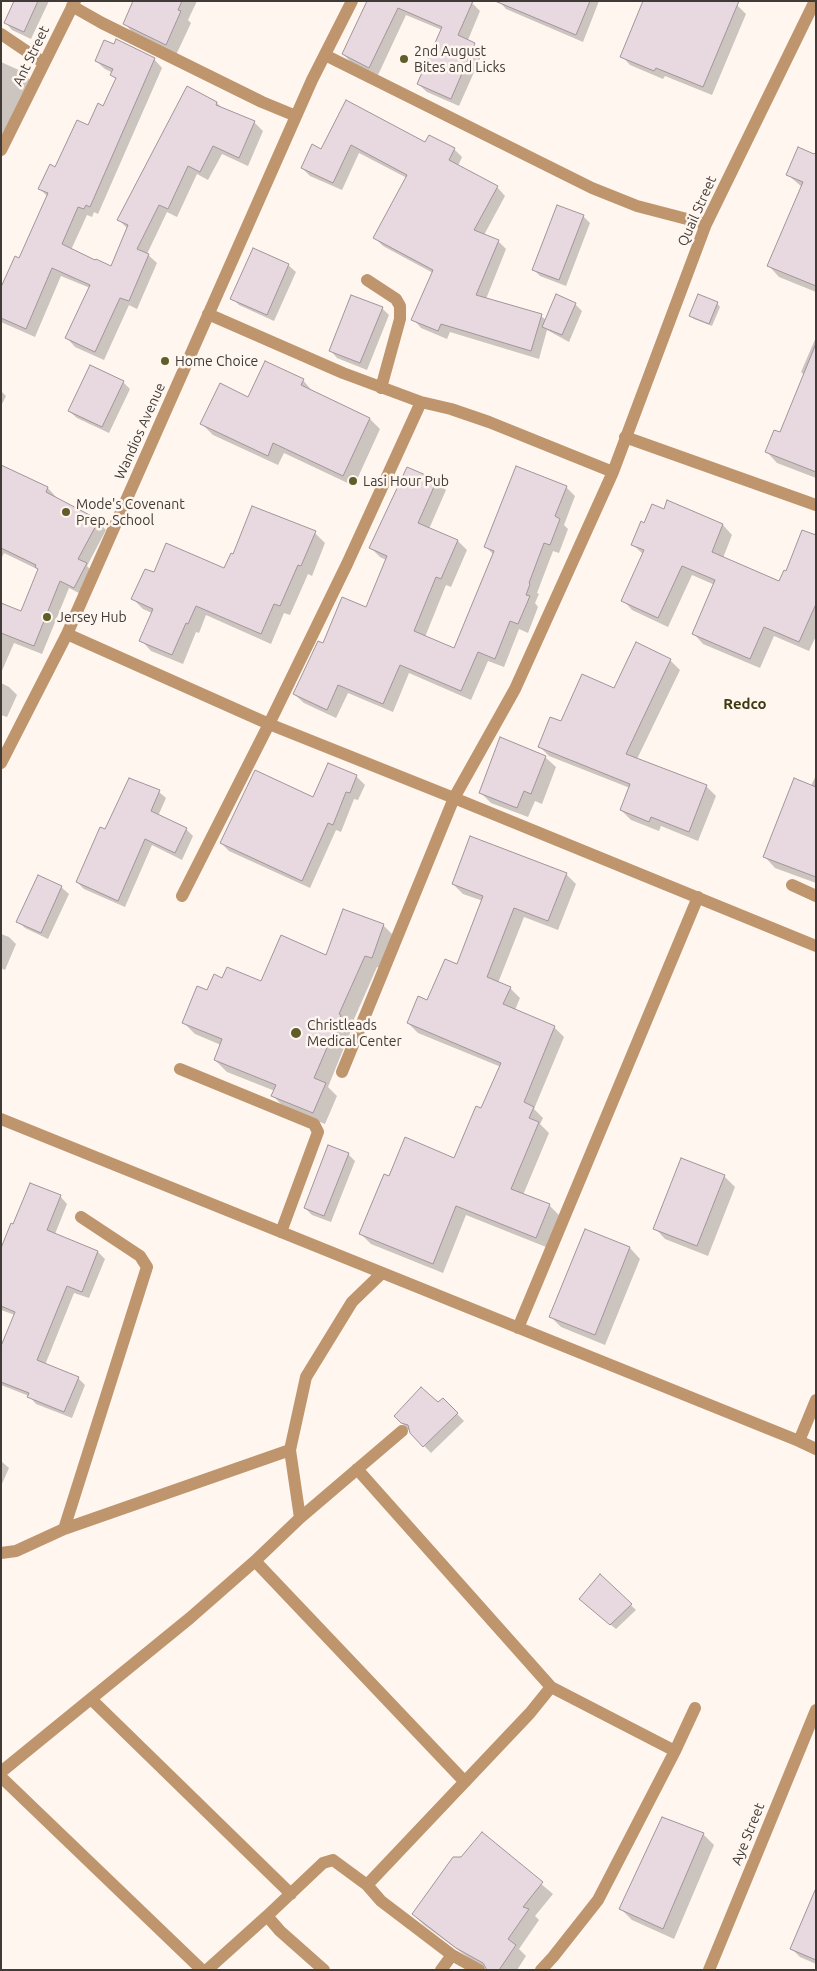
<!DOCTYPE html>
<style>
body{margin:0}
#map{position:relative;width:817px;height:1971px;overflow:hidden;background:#fef6ef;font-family:Ubuntu,sans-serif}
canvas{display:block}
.frame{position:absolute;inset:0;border:2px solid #403b37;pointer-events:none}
</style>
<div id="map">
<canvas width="817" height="1971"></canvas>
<div class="frame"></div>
</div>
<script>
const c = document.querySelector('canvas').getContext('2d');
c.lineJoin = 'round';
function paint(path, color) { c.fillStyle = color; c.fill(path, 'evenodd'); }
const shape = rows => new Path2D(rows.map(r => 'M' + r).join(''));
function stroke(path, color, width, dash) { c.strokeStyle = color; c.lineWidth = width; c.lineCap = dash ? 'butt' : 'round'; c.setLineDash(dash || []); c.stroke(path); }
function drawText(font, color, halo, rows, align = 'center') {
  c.font = font + ' Ubuntu,sans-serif'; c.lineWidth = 5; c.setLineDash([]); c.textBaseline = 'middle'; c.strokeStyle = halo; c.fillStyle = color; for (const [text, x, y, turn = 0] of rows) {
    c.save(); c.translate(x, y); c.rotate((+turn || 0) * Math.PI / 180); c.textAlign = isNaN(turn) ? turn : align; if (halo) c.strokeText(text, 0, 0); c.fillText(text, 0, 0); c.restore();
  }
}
paint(shape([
 [15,1,49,1,31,39,12,30,5,22],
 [135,1,197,1,188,20,191,23,176,55,135,35,125,24],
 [383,1,472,3,480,11,468,40,483,52,459,106,427,92,418,84,442,30,406,15,378,75,351,62,343,54],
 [499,1,599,1,583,42,506,9],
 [728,1,737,5,746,14,712,95,665,76,663,79,630,65,622,56],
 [154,59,162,68,98,214,94,212,92,217,87,215,71,250,112,267,128,229,118,219,188,88,217,103,222,108,254,122,263,131,248,166,222,154,208,180,197,174,177,217,167,212,147,254,157,263,137,309,129,305,104,360,75,347,67,338,90,288,61,276,35,337,1,322,1,290,20,259,48,197,40,189,104,107,116,79,112,75,113,73,105,69,96,61],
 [1,62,21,71,30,80,1,140],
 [346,101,426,144,454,149,462,157,458,166,497,187,505,196,484,235,498,241,506,249,486,299,541,316,546,320,575,304,582,311,569,342,547,330,539,359,450,332,447,339,421,328,413,319,433,273,383,246,375,238,407,178,359,153,342,190,310,176,302,168,322,150],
 [816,155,816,292,779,277,769,266,802,187,788,175],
 [583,216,590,223,566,286,540,276,533,269],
 [288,265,296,272,274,321,239,305,232,298],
 [717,303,720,307,712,326,694,319,691,316],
 [382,308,389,315,367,370,337,358,330,350],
 [816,337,816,478,777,463,767,452,781,433,804,375,801,372],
 [303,380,313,392,370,419,380,429,354,486,284,453,278,465,213,435,202,424,249,398],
 [123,382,130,389,109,433,77,418,69,411],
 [1,391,6,396,1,406],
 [1,467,48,488,56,497,55,499,98,521,106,530,87,566,94,573,83,595,69,588,42,654,14,643,1,673,1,605,21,613,39,570,4,553,1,559],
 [436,481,446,490,429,529,458,541,467,550,451,587,446,585,425,637,454,650,493,554,486,547,566,487,575,496,564,525,568,529,559,553,553,551,537,593,539,594,535,603,538,607,528,633,519,629,504,667,488,661,471,700,409,673,393,712,348,693,336,718,304,703,294,694,323,645,367,608,386,560,380,557,371,548],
 [664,511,723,525,732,535,723,558,779,583,816,537,816,636,809,651,774,636,760,668,703,644,694,634,715,585,692,575,668,627,632,610,623,600,643,554,633,545,645,524],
 [315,533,325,543,312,576,308,574,290,615,284,613,271,644,206,615,199,633,196,632,183,664,151,651,141,640,152,613,143,609,133,599,154,574,225,569,233,555],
 [670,660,680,670,637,759,706,786,716,796,698,841,661,826,659,831,631,820,621,810,630,788,549,756,540,747,561,723],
 [1,683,9,687,17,695,7,717,1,715],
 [545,757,556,767,542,804,535,801,528,817,491,803,480,792],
 [329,764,357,777,365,785,358,800,354,799,341,832,336,830,310,888,229,851,221,843,314,798],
 [816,775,816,883,775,868,765,857,811,786],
 [159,792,166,798,158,816,186,829,193,836,182,860,152,845,125,907,84,889,77,882,106,830],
 [566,874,576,884,558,930,524,917,498,983,510,988,520,998,515,1010,554,1027,564,1037,534,1109,543,1118,540,1124,549,1133,523,1195,549,1205,559,1215,546,1247,466,1215,443,1273,371,1244,361,1234,390,1177,455,1159,482,1110,501,1067,418,1033,408,1023,458,966,483,901,463,894,453,884],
 [61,887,69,894,48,939,25,928,18,921],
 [344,910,384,926,395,937,383,969,377,967,351,1026,352,1028,328,1087,337,1096,325,1124,285,1108,273,1096,275,1091,227,1072,215,1060,221,1045,195,1034,183,1022,208,991,223,979,262,983,326,957],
 [1,934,9,937,16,944,5,970,1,968],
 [348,1154,355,1161,331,1222,312,1215,305,1208],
 [724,1176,735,1187,708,1256,665,1239,655,1228],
 [60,1196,67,1204,55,1234,98,1252,105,1259,89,1298,74,1293,45,1365,78,1378,85,1385,72,1418,36,1404,29,1396,1,1385,1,1350,15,1315,1,1310,1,1250],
 [586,1230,630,1248,640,1259,605,1345,561,1327,551,1317],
 [443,1399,464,1421,431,1453,395,1416,438,1404],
 [1,1461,9,1468,1,1486],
 [600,1576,636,1610,616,1629,586,1605],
 [482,1834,553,1894,535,1916,539,1920,519,1949,526,1956,517,1970,488,1970,469,1958,424,1925,413,1914],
 [703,1834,714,1845,674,1939,632,1920,621,1909],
 [816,1890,816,1964,800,1957,791,1948]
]), '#0003');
const building = shape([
 [14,1,38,1,24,32,4,23,14,1],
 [133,1,182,1,178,10,181,11,166,45,123,24,133,1],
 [367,1,473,1,458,35,475,43,451,99,417,84,442,27,398,8,369,68,342,54,367,1],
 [495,1,590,1,576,35,495,1],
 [643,1,739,1,703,87,656,68,654,71,620,57,643,1],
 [116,39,155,58,90,207,86,205,84,209,78,207,62,244,95,260,96,259,111,266,128,225,117,220,187,86,217,102,216,105,255,121,239,158,213,146,200,172,188,166,168,209,159,205,137,249,149,254,129,301,120,298,95,352,65,338,90,285,52,268,26,329,1,318,1,287,15,256,19,258,48,193,38,189,50,164,55,167,77,120,88,125,98,103,103,106,116,78,110,75,113,69,95,61,104,40,114,44,116,39],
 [346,100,425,142,429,135,455,148,449,160,498,186,474,230,499,240,476,295,542,314,531,351,441,324,438,331,411,320,433,270,373,238,407,175,351,145,333,183,301,168,312,144,321,149,346,100],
 [798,147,814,154,816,152,816,286,767,266,803,182,786,175,798,147],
 [557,205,584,215,559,280,532,270,557,205],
 [253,248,289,264,267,315,230,299,253,248],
 [556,294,576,303,562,335,542,327,556,294],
 [698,294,718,302,709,324,689,316,698,294],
 [351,295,383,307,360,363,329,351,351,295],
 [815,346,816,346,816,472,765,452,774,430,780,432,815,346],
 [265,361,304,379,301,385,370,418,343,476,273,443,268,456,200,424,220,383,248,397,265,361],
 [90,365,124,381,102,427,68,411,90,365],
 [1,465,48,487,46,492,99,520,78,559,87,563,74,588,60,581,34,646,1,633,1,603,21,611,38,569,35,567,36,565,1,548,1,465],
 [516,466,567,486,555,516,560,519,550,545,544,543,529,583,530,584,526,595,530,596,518,624,510,621,495,659,478,652,461,691,400,665,383,704,338,685,327,710,293,694,318,641,323,643,342,597,366,607,387,556,369,548,407,467,437,480,418,523,458,540,441,579,436,577,414,631,454,648,494,551,484,547,516,466],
 [667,500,723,524,712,552,779,581,784,570,786,571,802,530,816,535,816,604,799,642,764,627,750,659,692,634,715,580,682,566,658,618,621,601,644,550,631,545,641,521,644,523,652,504,664,509,667,500],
 [252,506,316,531,301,566,298,565,280,606,274,604,261,634,196,606,188,624,186,623,172,655,139,641,153,609,131,599,145,569,154,572,166,543,224,568,231,553,233,554,252,506],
 [636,642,671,659,626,754,707,785,689,832,651,817,649,822,620,810,630,784,538,747,550,717,561,721,582,674,614,688,636,642],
 [500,737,546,756,531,794,524,791,517,808,479,793,500,737],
 [328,763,357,775,350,793,346,792,333,825,328,823,302,881,220,843,255,770,313,797,328,763],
 [129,778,160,790,151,811,187,828,175,853,145,839,118,901,76,882,100,827,105,829,129,778],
 [794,778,816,787,816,877,763,857,794,778],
 [470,836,567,873,548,921,514,908,487,977,511,987,503,1004,555,1026,524,1102,534,1107,529,1118,539,1122,511,1189,550,1204,536,1238,456,1206,433,1264,359,1234,384,1174,389,1176,405,1137,454,1158,476,1106,481,1108,501,1063,407,1023,418,996,427,1000,445,959,457,964,483,896,452,884,470,836],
 [38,875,62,886,41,933,16,922,38,875],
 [343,909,384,924,372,958,365,956,339,1014,341,1015,314,1078,326,1083,313,1113,271,1096,276,1085,214,1060,222,1039,182,1023,197,986,207,990,214,974,222,978,227,967,261,981,281,935,326,955,343,909],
 [328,1145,349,1153,324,1216,304,1208,328,1145],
 [681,1158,725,1175,697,1246,653,1229,681,1158],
 [30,1183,61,1195,47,1230,98,1251,82,1292,67,1286,37,1360,79,1377,64,1412,27,1397,29,1393,1,1382,1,1346,15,1312,1,1306,1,1248,11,1223,13,1224,30,1183],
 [585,1229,630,1247,595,1335,549,1317,585,1229],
 [421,1387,438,1402,443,1398,458,1413,423,1447,410,1433,408,1425,401,1423,394,1416,421,1387],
 [600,1574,632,1604,610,1625,579,1599,600,1574],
 [662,1817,704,1833,663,1929,619,1909,662,1817],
 [482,1832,543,1882,523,1907,529,1909,508,1939,516,1945,499,1970,487,1970,483,1963,456,1948,412,1914,453,1857,461,1857,482,1832],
 [816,1888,816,1960,790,1949,816,1888]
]);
paint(building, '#e8d8df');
stroke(building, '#a3949b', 1);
stroke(shape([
 [72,6,102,23,262,102,296,116],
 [1,34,44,63],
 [325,55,592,188,637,206,706,224],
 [1,150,75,1],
 [367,280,396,299,400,306,400,319,381,388],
 [421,402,451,409,489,422,613,472],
 [625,437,816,505],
 [67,634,269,724,454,798,816,946],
 [1,763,67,634,312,80,352,1],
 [792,885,816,896],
 [182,896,269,724,347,564,421,402,343,373,208,314],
 [180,1069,314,1124,318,1132,281,1232],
 [342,1072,454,798,515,689,613,472,706,224,813,5],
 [1,1119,799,1441,816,1449],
 [518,1328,698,897],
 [799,1441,816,1400],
 [357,1469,551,1687,530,1713,367,1885,381,1901,452,1955,479,1970],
 [300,1518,290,1450,306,1377,352,1302,382,1273],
 [64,1529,290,1450],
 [1,1553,16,1551,64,1529,147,1267,140,1256,81,1217],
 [255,1561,465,1782],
 [551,1687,675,1751],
 [91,1699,291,1894],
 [1,1772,190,1618,255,1561,300,1518,402,1431],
 [1,1777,202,1970],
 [267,1916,280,1931,324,1970],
 [207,1970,267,1916,323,1863,333,1860,367,1885],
 [441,1970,452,1955],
 [541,1970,553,1957,598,1900,675,1751,695,1708],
 [709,1970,816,1710]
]), '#be956d', 12);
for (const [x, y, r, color] of [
 [404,59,5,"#605d2a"],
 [165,361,5,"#605d2a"],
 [353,481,5,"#605d2a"],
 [66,512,5,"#605d2a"],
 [47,617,5,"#605d2a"],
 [296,1033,6,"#605d2a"]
]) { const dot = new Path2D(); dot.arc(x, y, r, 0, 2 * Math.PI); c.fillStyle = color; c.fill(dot); stroke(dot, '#fef6ef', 2); }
drawText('14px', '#403b37', '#fef6ef', [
 ["2nd August",414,51],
 ["Bites and Licks",414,67],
 ["Home Choice",175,361],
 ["Lasi Hour Pub",363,481],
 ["Mode's Covenant",76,504],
 ["Prep. School",76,520],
 ["Jersey Hub",57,617],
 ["Christleads",307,1025],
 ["Medical Center",307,1041]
], 'left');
drawText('14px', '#403b37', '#fef6ef', [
 ["Ant Street",31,56,-64],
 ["Quail Street",697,211,-66],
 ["Wandios Avenue",140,431,-66],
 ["Aye Street",748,1834,-68]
]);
drawText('bold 15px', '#3c3a10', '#fef6ef', [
 ["Redco",745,704]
]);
</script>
